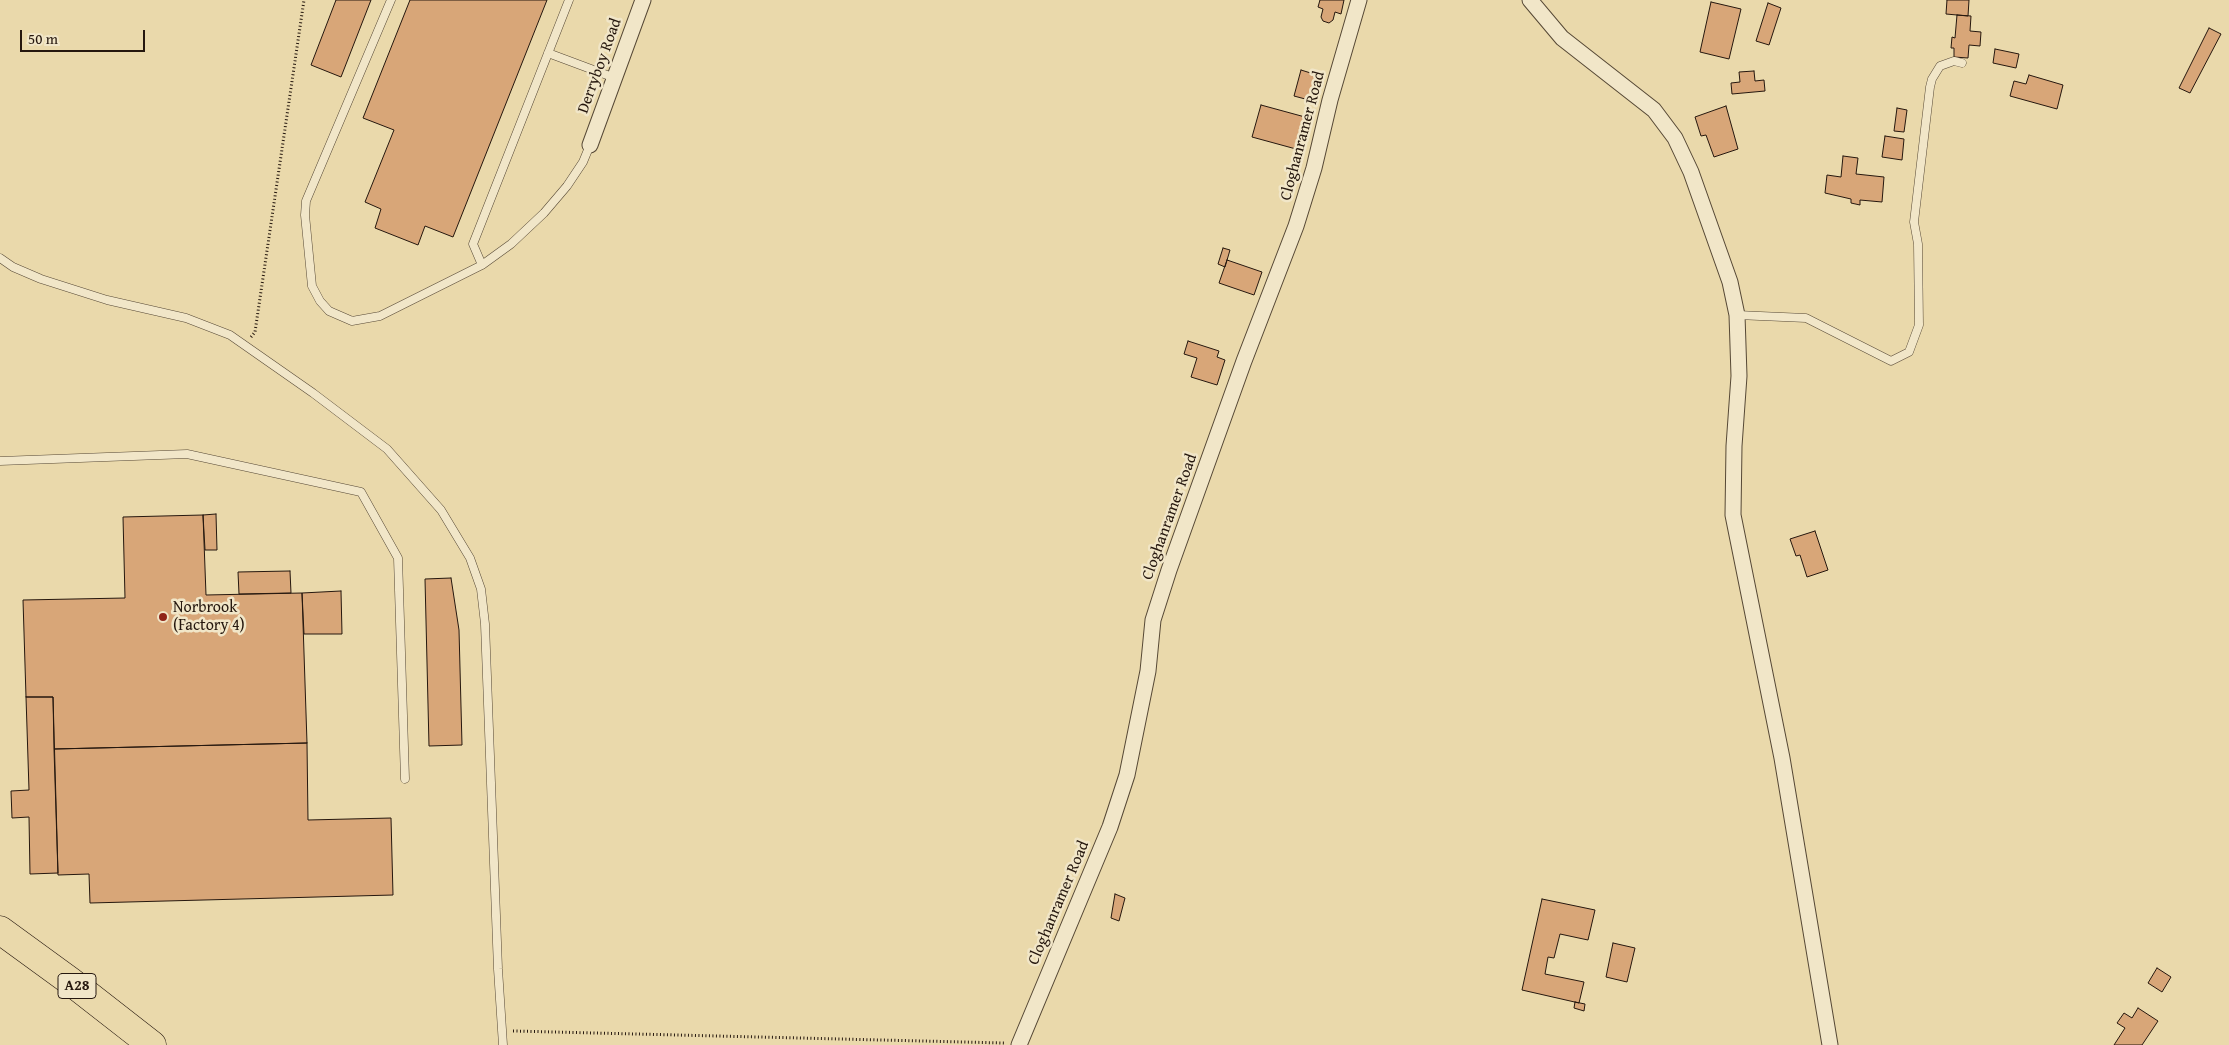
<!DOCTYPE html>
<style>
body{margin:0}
#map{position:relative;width:2229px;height:1045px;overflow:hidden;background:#ead9ab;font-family:"Gentium Book Plus",serif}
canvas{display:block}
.scale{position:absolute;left:20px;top:30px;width:125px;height:22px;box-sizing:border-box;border:2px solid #25170e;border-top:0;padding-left:6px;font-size:15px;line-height:18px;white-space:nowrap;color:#25170e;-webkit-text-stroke:4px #f1e6c8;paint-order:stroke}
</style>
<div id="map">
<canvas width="2229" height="1045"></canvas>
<div class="scale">50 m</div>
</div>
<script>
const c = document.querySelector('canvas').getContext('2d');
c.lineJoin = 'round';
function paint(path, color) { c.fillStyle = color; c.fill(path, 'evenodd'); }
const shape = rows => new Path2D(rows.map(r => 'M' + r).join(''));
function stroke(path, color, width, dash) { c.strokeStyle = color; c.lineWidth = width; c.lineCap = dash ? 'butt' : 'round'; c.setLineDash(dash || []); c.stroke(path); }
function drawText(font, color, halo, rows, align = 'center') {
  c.font = font + ' "Gentium Book Plus",serif'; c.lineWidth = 5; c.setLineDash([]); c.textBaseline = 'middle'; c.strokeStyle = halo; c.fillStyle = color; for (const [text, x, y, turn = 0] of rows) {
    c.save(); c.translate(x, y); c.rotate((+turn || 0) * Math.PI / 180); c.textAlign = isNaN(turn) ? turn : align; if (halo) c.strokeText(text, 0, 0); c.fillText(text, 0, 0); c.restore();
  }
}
const building = shape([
 [336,0,371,0,341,77,311,65,336,0],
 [410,0,547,0,453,237,425,226,418,245,375,228,381,209,365,202,394,130,363,118,410,0],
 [1320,0,1344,0,1341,14,1335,12,1333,20,1329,23,1323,21,1321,17,1323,9,1318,7,1320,0],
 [1947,0,1969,0,1968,16,1946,14,1947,0],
 [1711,2,1741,9,1729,59,1700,52,1711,2],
 [1768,3,1781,8,1769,45,1756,41,1768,3],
 [1957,15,1971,16,1970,31,1981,32,1980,46,1969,45,1968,58,1954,57,1954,48,1951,48,1952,37,1955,38,1957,15],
 [2209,28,2221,34,2190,93,2179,88,2209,28],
 [1995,49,2019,54,2016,68,1993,63,1995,49],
 [1301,70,1317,75,1309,100,1294,96,1301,70],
 [1754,71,1755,81,1764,80,1765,91,1732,94,1731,83,1740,82,1739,72,1754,71],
 [2029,75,2063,85,2057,109,2010,96,2014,81,2026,84,2029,75],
 [1261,105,1305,117,1296,149,1252,137,1261,105],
 [1726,106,1738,149,1714,157,1706,135,1701,136,1695,117,1726,106],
 [1897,108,1907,110,1904,132,1894,131,1897,108],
 [1885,136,1904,139,1902,160,1882,157,1885,136],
 [1843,156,1858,158,1856,174,1884,177,1882,202,1860,200,1860,205,1851,203,1851,199,1825,193,1827,175,1841,177,1843,156],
 [1223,248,1230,250,1225,267,1218,264,1223,248],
 [1227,260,1262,272,1254,295,1219,283,1227,260],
 [1188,341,1219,351,1217,357,1225,360,1217,385,1191,377,1197,358,1184,354,1188,341],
 [216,514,217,550,205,550,203,515,216,514],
 [203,515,206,595,302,593,307,743,54,749,53,697,26,697,23,600,125,598,123,517,203,515],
 [1815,531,1828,570,1807,577,1800,555,1796,556,1790,539,1815,531],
 [290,571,291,593,239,594,238,572,290,571],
 [451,578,459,630,462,745,429,746,425,579,451,578],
 [341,591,342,634,304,634,302,593,341,591],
 [26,697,53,697,58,873,30,874,29,817,12,818,11,791,29,790,26,697],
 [307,743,308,820,391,818,393,895,90,903,89,874,58,875,54,749,307,743],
 [1115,894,1125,898,1119,921,1111,918,1115,894],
 [1542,899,1595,910,1588,940,1560,934,1554,958,1548,957,1545,974,1584,982,1579,1003,1522,990,1542,899],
 [1613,943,1635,948,1627,982,1606,977,1613,943],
 [2157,968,2171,977,2162,992,2148,983,2157,968],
 [1575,1002,1585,1004,1584,1011,1574,1008,1575,1002],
 [2138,1008,2158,1021,2142,1045,2114,1045,2125,1028,2117,1023,2124,1013,2132,1018,2138,1008]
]);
paint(building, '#d8a678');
stroke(building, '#25170e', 1);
const lane = shape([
 [391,0,306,201,305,215,312,286,320,301,329,311,352,321,380,316,482,265,511,244,544,213,567,186,583,162,590,145],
 [548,53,615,78],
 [0,258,13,267,41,279,107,300,186,318,230,335,313,393,387,449,441,510,470,558,481,589,485,624,498,969,503,1045],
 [482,265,473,244,569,0],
 [1737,315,1806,318,1891,361,1909,352,1919,325,1918,244,1914,222,1930,87,1932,79,1940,66,1954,61,1962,63],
 [0,461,187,454,361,492,398,558,405,779]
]);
const street = shape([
 [1530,0,1562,38,1654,110,1675,138,1691,172,1730,282,1737,315,1739,376,1734,446,1733,515,1782,758,1830,1045],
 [590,145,643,0],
 [1019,1045,1110,827,1127,775,1148,671,1153,620,1169,570,1244,361,1296,226,1314,168,1330,100,1359,0]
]);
const highway = shape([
 [0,930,70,981,152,1045]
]);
stroke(lane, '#564835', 9);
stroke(street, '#564835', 17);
stroke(highway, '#25170e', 29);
stroke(shape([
 [251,337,255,332,304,0],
 [513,1031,1004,1043]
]), '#25170e', 3, [1, 2.5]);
stroke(lane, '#f1e6c8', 8);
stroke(street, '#f1e6c8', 15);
stroke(highway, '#ead9ab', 28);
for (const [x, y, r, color] of [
 [163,617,5,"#8f2418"]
]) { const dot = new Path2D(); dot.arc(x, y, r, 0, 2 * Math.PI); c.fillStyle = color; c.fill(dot); stroke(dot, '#f1e6c8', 2); }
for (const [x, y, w] of [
 [77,986,38]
]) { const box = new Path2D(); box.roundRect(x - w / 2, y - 12.5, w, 25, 4); c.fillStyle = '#f1e6c8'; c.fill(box); stroke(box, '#25170e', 1); }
drawText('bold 15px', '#25170e', null, [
 ["A28",77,986]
]);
drawText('16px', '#25170e', '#f1e6c8', [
 ["Derryboy Road",600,66,-70],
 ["Cloghanramer Road",1303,136,-75],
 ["Cloghanramer Road",1170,517,-70],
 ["Cloghanramer Road",1059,903,-67]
]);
drawText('16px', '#25170e', '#f1e6c8', [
 ["Norbrook",173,608],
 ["(Factory 4)",173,626]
], 'left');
</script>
